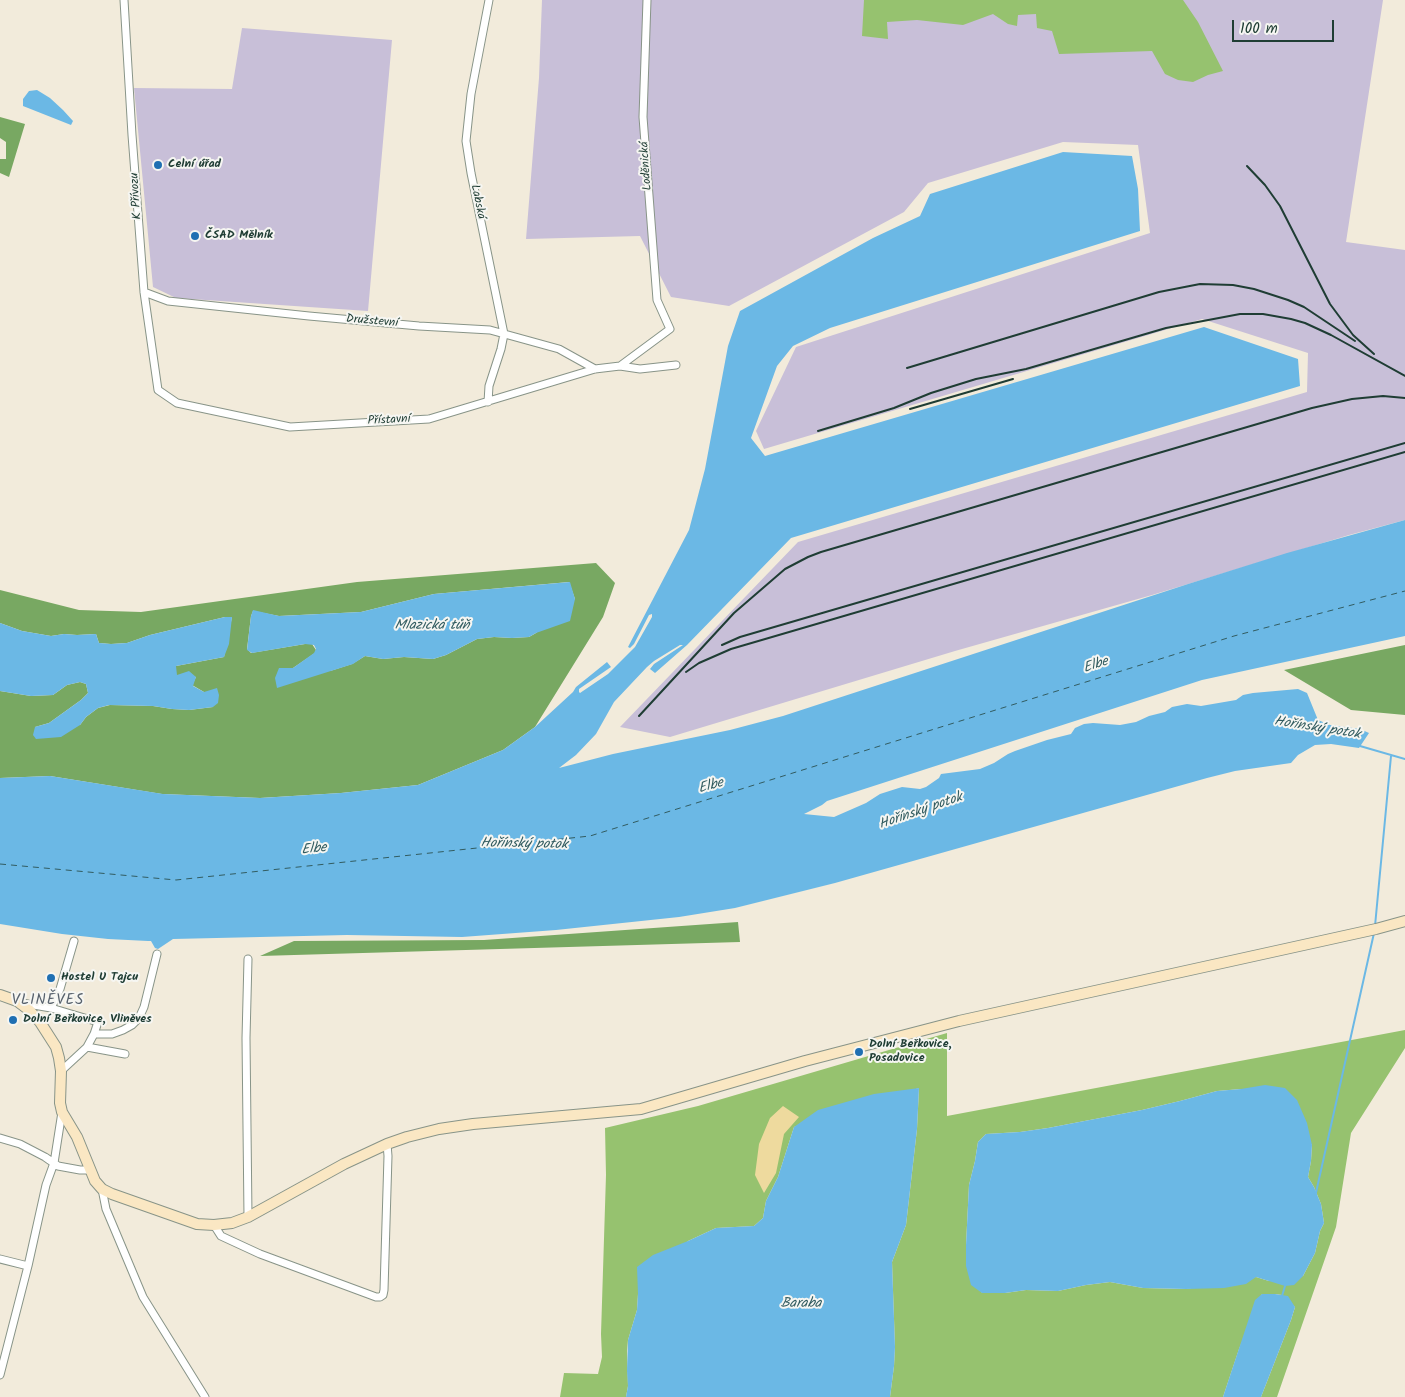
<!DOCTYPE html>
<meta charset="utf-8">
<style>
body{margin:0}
#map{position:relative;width:1405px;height:1397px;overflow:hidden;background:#f2ebdb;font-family:Kalam,sans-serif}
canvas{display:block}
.scale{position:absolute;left:1232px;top:20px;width:102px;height:22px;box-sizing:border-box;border:2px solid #1f3d34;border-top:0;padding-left:6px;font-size:15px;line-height:18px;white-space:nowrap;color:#1f3d34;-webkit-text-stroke:4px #f6f6f2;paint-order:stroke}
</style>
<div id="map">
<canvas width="1405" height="1397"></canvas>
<div class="scale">100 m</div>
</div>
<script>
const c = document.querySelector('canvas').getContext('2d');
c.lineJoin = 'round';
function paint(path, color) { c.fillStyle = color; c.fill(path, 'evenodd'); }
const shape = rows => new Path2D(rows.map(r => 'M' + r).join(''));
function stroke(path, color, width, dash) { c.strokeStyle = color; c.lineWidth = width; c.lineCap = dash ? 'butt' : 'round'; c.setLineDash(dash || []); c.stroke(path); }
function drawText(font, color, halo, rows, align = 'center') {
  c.font = font + ' Kalam,sans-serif'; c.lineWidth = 4; c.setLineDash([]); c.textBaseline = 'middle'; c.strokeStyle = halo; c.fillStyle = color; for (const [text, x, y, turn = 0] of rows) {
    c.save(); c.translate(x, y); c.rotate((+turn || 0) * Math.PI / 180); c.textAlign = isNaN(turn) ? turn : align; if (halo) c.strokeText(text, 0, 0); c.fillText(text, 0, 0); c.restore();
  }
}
paint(shape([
 [542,0,1383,0,1346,242,1405,250,1405,520,1349,535,1152,595,955,651,670,737,620,727,798,542,1307,392,1308,353,1202,319,764,449,756,431,796,347,1150,233,1138,145,1063,142,928,183,904,212,729,306,671,297,640,236,526,239,539,78],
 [242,28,392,40,368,311,176,298,153,287,134,88,232,89]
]), '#c8bfd8');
paint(shape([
 [864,0,1183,0,1198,22,1223,71,1208,75,1193,82,1178,80,1165,74,1152,51,1059,54,1052,31,1037,28,1036,14,1018,15,1017,26,1008,24,993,14,963,25,917,20,887,22,888,39,862,36],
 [1405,1030,1405,1048,1351,1133,1336,1227,1277,1397,1261,1397,1291,1320,1295,1307,1282,1295,1275,1294,1262,1294,1239,1349,1223,1397,890,1397,894,1366,895,1347,892,1262,906,1225,917,1129,919,1088,794,1127,778,1177,766,1201,763,1218,754,1226,716,1228,688,1241,638,1294,637,1310,628,1340,627,1351,628,1386,626,1397,560,1397,564,1373,598,1374,602,1357,601,1334,606,1175,605,1128,698,1106,947,1033,947,1116],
 [1241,1089,1312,1145,1311,1161,1308,1177,1314,1187,1321,1204,1324,1223,1320,1231,1315,1253,1303,1276,1269,1281,1256,1277,1186,1289,1143,1288,1110,1282,1086,1285,1058,1291,1026,1290,1005,1293,982,1293,966,1245,969,1185,975,1161,978,1142,986,1134,1020,1132,1048,1128,1142,1110,1180,1101,1217,1091]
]), '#96c26f');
paint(shape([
 [0,117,25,124,9,177,0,173,0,159,6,159,6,142,0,138],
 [596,563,615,583,603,617,535,727,503,750,418,785,341,793,260,798,162,794,50,776,0,778,0,691,31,696,53,695,67,685,80,682,86,684,88,693,81,700,49,723,35,727,80,725,86,717,98,708,110,705,153,706,172,709,189,710,213,707,204,692,192,685,196,677,176,675,176,666,224,657,232,617,225,617,150,635,127,643,111,644,99,643,96,634,77,635,64,634,51,636,22,631,0,623,0,590,79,610,141,612,357,582],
 [569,582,575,599,536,633,529,637,512,638,494,637,477,639,446,655,433,659,404,657,383,659,365,656,352,664,330,671,293,668,315,653,316,650,312,644,305,644,251,653,247,649,251,616,253,611,279,616,361,612,434,594],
 [1405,645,1405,715,1351,710,1284,670],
 [738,922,740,942,260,956,294,941,484,940]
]), '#78a862');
paint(shape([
 [783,1106,799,1117,784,1134,776,1173,764,1193,755,1175,759,1144,770,1118]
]), '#eeda9e');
paint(shape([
 [37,90,50,98,63,110,73,121,71,125,23,106,23,99,29,91],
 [1063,152,1132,156,1138,189,1140,231,830,328,793,346,777,366,751,438,765,456,1204,327,1298,359,1300,386,791,538,687,645,655,673,650,669,654,664,683,645,680,645,654,661,647,667,614,702,596,734,576,755,559,768,613,754,730,730,783,716,1188,584,1287,553,1405,520,1405,636,1202,680,827,801,822,805,804,814,834,817,866,803,880,794,902,787,920,789,926,787,939,778,941,774,980,769,994,763,1008,754,1015,751,1047,740,1071,734,1075,728,1084,724,1093,723,1120,725,1136,722,1149,716,1165,712,1172,707,1187,704,1201,706,1236,700,1243,695,1253,693,1298,689,1307,693,1318,720,1330,725,1360,729,1369,733,1359,748,1331,744,1315,745,1298,755,1291,763,1235,771,1207,778,835,883,735,908,679,917,556,930,462,937,347,935,173,939,158,949,155,948,151,941,148,941,108,939,62,934,0,924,0,778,50,776,163,794,260,798,341,793,418,785,503,750,535,727,573,692,576,687,607,662,611,667,579,689,579,692,580,693,608,674,635,647,652,617,652,614,649,615,634,644,630,648,628,647,689,530,705,469,728,346,740,311,873,238,920,216,930,194],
 [570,582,575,599,570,621,536,633,529,637,512,638,494,637,477,639,446,655,433,659,404,657,383,659,365,656,353,664,277,688,275,678,279,668,293,668,314,653,316,649,314,645,305,644,252,653,247,650,251,616,253,610,279,616,361,612,434,594],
 [225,617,232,617,229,644,224,657,176,666,177,675,189,671,196,677,193,686,204,692,217,688,219,695,218,703,213,707,189,710,172,709,153,706,109,705,98,708,86,717,80,725,61,737,36,739,33,735,35,727,49,723,81,700,88,693,86,684,80,682,67,685,53,695,31,696,0,691,0,623,22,631,51,636,64,634,77,635,96,634,99,643,111,644,127,643,150,635],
 [1265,1085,1285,1088,1297,1100,1307,1123,1312,1145,1311,1161,1308,1177,1314,1187,1321,1204,1324,1223,1320,1231,1315,1253,1303,1276,1294,1285,1285,1286,1256,1277,1246,1284,1224,1288,1186,1289,1143,1288,1110,1282,1086,1285,1058,1291,1026,1290,1005,1293,982,1293,971,1285,966,1266,966,1245,969,1185,975,1161,978,1142,986,1134,1020,1132,1048,1128,1142,1110,1180,1101,1217,1091,1241,1089],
 [919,1088,917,1129,906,1225,892,1262,895,1347,894,1366,890,1397,626,1397,628,1386,627,1371,628,1340,637,1310,638,1294,637,1267,653,1255,688,1241,716,1228,754,1226,763,1218,766,1201,778,1177,794,1127,818,1110,874,1094],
 [1262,1294,1275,1294,1288,1296,1295,1307,1291,1320,1261,1397,1223,1397,1255,1300]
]), '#6bb8e5');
stroke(shape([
 [1360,746,1405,759],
 [1375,926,1391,756],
 [1315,1197,1374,933],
 [1282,1296,1285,1286]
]), '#6bb8e5', 2);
stroke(shape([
 [0,864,176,880,590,836,1234,636,1405,591]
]), '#325c60', 1, [6, 5]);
const street = shape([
 [124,0,132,135,144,292,158,390,177,403,290,427,429,419,595,369,620,366,670,329,657,300,643,117,647,0],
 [144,292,168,301,309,316,419,326,490,330,559,349,595,369],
 [620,366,640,369,676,365],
 [488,402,489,386,501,349,504,334,471,173,466,141,471,94,489,0],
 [22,1003,51,1008,98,1022,94,1034,87,1047],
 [51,1008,60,989,74,941],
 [94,1034,112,1034,123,1030,132,1025,139,1018,144,1007,157,954],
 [61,1071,87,1047,125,1054],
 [0,1138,20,1144,45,1157,58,1166,80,1170,90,1170],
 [102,1189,106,1209,143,1297,205,1397],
 [248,1217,246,1038,248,959],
 [214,1225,221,1236,260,1254,376,1297,380,1297,383,1295,384,1290,388,1156,387,1144],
 [0,1259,28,1266],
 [0,1375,28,1266,46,1185,54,1163,62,1112]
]);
const secondary = shape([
 [0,995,17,1001,29,1010,40,1022,56,1047,59,1058,61,1071,60,1103,62,1112,77,1137,95,1181,102,1189,112,1194,197,1224,214,1225,232,1223,248,1217,344,1164,387,1144,407,1137,439,1129,473,1124,641,1109,805,1061,959,1021,1376,929,1405,921]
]);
stroke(street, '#889488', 9);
stroke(secondary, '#889488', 12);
stroke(street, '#fff', 7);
stroke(secondary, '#fae7c3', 10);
stroke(shape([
 [1247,166,1265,185,1280,206,1330,304,1353,335,1374,354],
 [907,368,1159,292,1200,284,1233,285,1254,289,1288,300,1304,307,1355,341],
 [910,409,1013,379],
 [818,431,894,408,931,393,976,379,1026,369,1166,328,1240,314,1263,314,1291,319,1305,323,1331,335,1405,376],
 [722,645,740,637,1405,443],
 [686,672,699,663,731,649,1405,452],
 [639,716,734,613,785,569,808,557,821,552,1312,408,1352,399,1383,396,1405,398]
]), '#1f3d34', 2);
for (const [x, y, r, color] of [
 [158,165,5,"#1f6fb2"],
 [195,236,5,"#1f6fb2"],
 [51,978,5,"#1f6fb2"],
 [13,1020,5,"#1f6fb2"],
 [859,1052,5,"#1f6fb2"]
]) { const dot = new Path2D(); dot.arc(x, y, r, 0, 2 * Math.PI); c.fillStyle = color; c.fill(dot); stroke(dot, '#f6f6f2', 2); }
drawText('bold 12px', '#1f3d34', '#f6f6f2', [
 ["Celní úřad",168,165],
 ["ČSAD Mělník",205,236],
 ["Hostel U Tajcu",61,978],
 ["Dolní Beřkovice, Vliněves",23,1020],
 ["Dolní Beřkovice,",869,1045],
 ["Posadovice",869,1059]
], 'left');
drawText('12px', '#1f3d34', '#f6f6f2', [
 ["Loděnická",647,166,-94],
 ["K Přívozu",137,196,-94],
 ["Labská",477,202,78],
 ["Družstevní",372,322,5],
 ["Přístavní",389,421,-3]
]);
drawText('italic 14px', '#325c60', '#f6f6f2', [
 ["Mlazická tůň",432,627],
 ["Elbe",1096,666,-18],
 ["Hořínský potok",1317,729,9],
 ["Elbe",711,787,-15],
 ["Hořínský potok",921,812,-19],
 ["Hořínský potok",524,845,1],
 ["Elbe",314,850,-6],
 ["Baraba",801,1305]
]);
c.letterSpacing = '1px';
drawText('15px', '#58626d', '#f6f6f2', [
 ["VLINĚVES",48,1001]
]);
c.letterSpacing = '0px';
</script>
